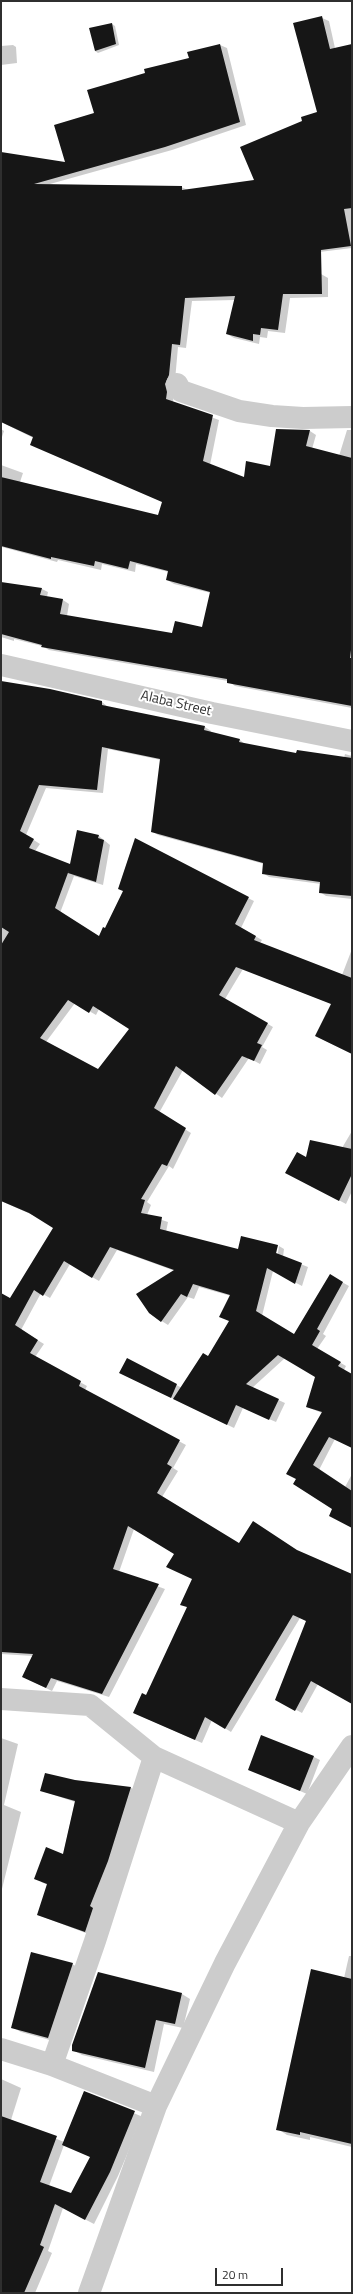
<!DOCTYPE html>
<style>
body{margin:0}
#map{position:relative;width:353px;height:2294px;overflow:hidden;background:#fff;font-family:"Titillium Web",sans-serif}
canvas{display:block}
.frame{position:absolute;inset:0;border:2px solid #2f2f2f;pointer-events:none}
.scale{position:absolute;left:215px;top:2268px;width:68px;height:18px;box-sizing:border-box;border:2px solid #2f2f2f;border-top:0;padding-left:5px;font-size:12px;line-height:14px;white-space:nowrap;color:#2f2f2f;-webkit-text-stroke:3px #fff;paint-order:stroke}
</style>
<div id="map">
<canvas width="353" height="2294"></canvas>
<div class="frame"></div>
<div class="scale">20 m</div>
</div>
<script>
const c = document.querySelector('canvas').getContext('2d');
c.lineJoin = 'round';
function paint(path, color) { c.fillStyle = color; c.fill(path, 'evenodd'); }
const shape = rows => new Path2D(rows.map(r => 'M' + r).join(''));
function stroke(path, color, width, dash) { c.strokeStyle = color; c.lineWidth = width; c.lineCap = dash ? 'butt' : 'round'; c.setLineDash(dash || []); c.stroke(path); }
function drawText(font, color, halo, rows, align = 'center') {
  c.font = font + ' "Titillium Web",sans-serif'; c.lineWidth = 4; c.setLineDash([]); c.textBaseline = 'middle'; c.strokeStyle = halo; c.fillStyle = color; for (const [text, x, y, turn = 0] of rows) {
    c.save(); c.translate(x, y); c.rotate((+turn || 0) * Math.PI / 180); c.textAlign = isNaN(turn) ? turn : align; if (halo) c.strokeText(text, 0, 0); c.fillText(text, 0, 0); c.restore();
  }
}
paint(shape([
 [322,18,329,21,352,125,352,248,303,254,321,274,328,278,328,297,290,298,285,333,268,331,267,338,260,337,259,344,234,338,227,334,235,300,192,301,186,348,178,347,173,403,219,420,210,465,245,478,270,467,310,431,316,435,312,449,339,456,347,430,352,430,352,708,235,686,228,681,49,650,42,646,14,639,14,641,1,637,1,597,42,589,48,592,47,597,63,600,69,604,67,616,173,634,203,628,211,593,174,584,167,580,169,572,136,564,135,572,102,564,101,570,58,560,57,562,2,547,1,550,1,465,23,473,20,482,158,516,163,502,1,422,1,153,66,163,96,114,147,74,190,58,220,45,227,48,246,125,172,150,50,184,181,187,188,190,255,181,303,121,318,113],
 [112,24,115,26,119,45,98,53,95,51],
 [13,45,16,47,17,63,1,65,1,46],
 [1,429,4,431,1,440],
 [1,682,102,702,108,707,205,727,211,731,210,733,240,740,246,745,297,754,344,758,345,754,352,756,352,899,326,896,320,892,321,884,269,877,263,873,264,864,158,835,152,831,161,760,108,749,103,793,46,788,26,835,40,844,35,851,71,865,78,831,99,836,110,845,103,885,74,876,60,913,99,937,248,898,254,901,241,928,262,940,260,943,342,975,352,949,352,1054,316,1036,332,1004,243,969,225,999,273,1027,262,1047,267,1050,260,1064,249,1058,222,1098,183,1070,159,1113,191,1133,173,1169,169,1166,147,1202,151,1205,147,1215,168,1222,166,1232,239,1251,278,1245,275,1258,277,1258,279,1246,284,1249,283,1257,308,1267,302,1286,273,1271,262,1316,294,1335,331,1276,349,1286,323,1334,326,1336,317,1349,346,1366,344,1370,352,1375,352,1448,335,1439,319,1470,345,1487,352,1474,352,1527,333,1509,294,1484,322,1413,307,1407,316,1376,285,1358,252,1388,285,1403,276,1422,243,1408,234,1428,120,1373,127,1359,182,1388,209,1357,230,1321,231,1296,199,1287,194,1299,188,1297,168,1325,149,1313,175,1271,117,1250,99,1281,70,1264,50,1298,41,1293,21,1330,44,1344,35,1357,87,1386,85,1390,186,1445,173,1468,178,1471,162,1497,240,1545,299,1552,351,1574,352,1573,352,1703,318,1684,302,1713,276,1699,307,1621,300,1618,231,1732,212,1720,202,1743,134,1713,147,1697,188,1608,182,1604,193,1579,175,1554,134,1529,119,1572,165,1589,109,1697,57,1681,52,1691,29,1680,33,1656,1,1654,1,1294,11,1299,55,1227,35,1216,1,1201],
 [75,1003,96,1015,99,1009,131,1029,98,1070,46,1042],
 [352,1131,352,1191,346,1204,293,1176,307,1159,342,1148],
 [1,1738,18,1744,4,1805,21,1812,1,1893],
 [314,1757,320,1760,307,1794,249,1769],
 [75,1781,131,1788,137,1791,91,1935,38,1915,48,1885,41,1882,63,1855,75,1802,42,1791],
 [349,1956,352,1956,352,2147,310,2137,310,2140,287,2135,278,2129,344,1978],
 [72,1964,81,1969,57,2042,21,2032,12,2027],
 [182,1994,190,1999,183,2028,164,2024,154,2072,82,2055,73,2050],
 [1,2079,21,2088,11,2120,64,2142,84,2092,143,2117,118,2176,94,2224,63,2208,48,2251,52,2253,35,2293,1,2293],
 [64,2145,91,2157,72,2195,49,2186]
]), '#0003');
paint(shape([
 [322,16,330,49,352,44,352,208,344,209,351,246,321,250,322,294,283,294,278,330,261,328,260,335,253,334,253,341,226,334,235,296,185,298,180,345,172,344,169,375,165,384,167,392,166,399,213,415,203,461,244,477,246,461,270,466,276,429,310,430,306,446,352,458,352,642,350,658,352,658,352,706,227,683,227,679,41,647,42,645,1,634,1,582,42,588,40,595,63,599,60,614,172,633,175,621,202,627,210,592,166,580,168,571,130,561,128,569,95,561,94,566,51,557,51,559,1,546,1,477,158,515,162,502,30,445,33,437,1,422,1,152,65,162,54,125,94,113,87,90,145,73,144,69,189,58,187,52,220,44,240,122,165,147,34,184,182,186,182,190,254,180,240,147,302,121,301,117,317,112,293,23],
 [112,23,116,44,95,51,89,28],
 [1,681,50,689,102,701,102,705,205,726,204,730,240,739,239,742,296,753,297,750,352,758,352,896,319,893,320,882,262,874,263,863,151,832,160,759,102,747,97,790,39,785,20,831,34,839,29,848,70,864,77,830,99,835,98,838,104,840,96,882,68,873,69,870,55,908,99,936,103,927,105,928,123,891,118,889,135,838,249,897,235,924,256,936,254,940,352,978,352,1054,315,1036,331,1004,236,967,219,995,268,1023,257,1043,262,1045,254,1061,242,1056,215,1095,176,1066,154,1108,186,1128,167,1166,162,1164,141,1199,145,1200,141,1213,162,1217,160,1229,238,1249,241,1236,278,1245,276,1253,302,1263,295,1284,267,1268,256,1311,294,1334,330,1274,343,1282,317,1329,320,1331,312,1345,341,1362,338,1366,352,1374,352,1448,329,1437,313,1465,352,1491,352,1528,329,1516,332,1509,293,1484,296,1479,286,1474,322,1412,306,1407,315,1377,278,1355,246,1384,279,1399,269,1420,236,1405,227,1425,173,1399,203,1353,208,1356,229,1321,219,1317,230,1295,193,1284,187,1297,181,1294,161,1322,149,1313,136,1294,174,1270,110,1247,92,1278,64,1261,43,1296,34,1290,15,1325,38,1340,30,1353,81,1381,79,1386,180,1440,167,1464,172,1467,157,1493,239,1543,253,1521,297,1550,352,1574,352,1704,311,1681,295,1711,275,1700,306,1621,293,1615,225,1729,205,1717,195,1740,133,1713,142,1693,146,1695,187,1607,180,1605,192,1579,166,1567,174,1554,128,1526,113,1569,159,1584,102,1694,51,1678,46,1688,22,1677,33,1654,1,1652,1,1293,10,1298,53,1228,29,1213,1,1201,1,945,9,932,1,927],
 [68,1000,89,1013,93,1006,129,1029,98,1069,40,1038],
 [310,1140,352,1149,352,1174,339,1201,285,1173,297,1152,306,1157],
 [127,1358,177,1384,171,1398,119,1373],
 [261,1735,314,1756,300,1791,248,1770],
 [45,1773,75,1780,131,1787,108,1861,90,1906,93,1908,85,1932,37,1915,47,1884,34,1879,46,1847,63,1854,75,1801,40,1791],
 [31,1952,73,1963,48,2038,11,2028],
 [311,1969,352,1979,352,2144,300,2132,300,2135,276,2130],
 [98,1972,182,1993,175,2024,156,2020,145,2068,72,2051,72,2045],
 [84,2091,135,2111,110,2172,85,2220,55,2204,40,2245,44,2247,24,2293,1,2293,1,2116,57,2136,40,2182,71,2193,90,2157,62,2145]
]), '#161616');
stroke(shape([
 [177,384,181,391,239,411,272,416,303,418,352,417],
 [1,665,212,713,352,741],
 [1,1699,90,1705,154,1757,299,1823],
 [1,2049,52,2065,156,2106],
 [52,2065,95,1941,154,1757],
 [89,2293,156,2106,225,1963,299,1823,352,1746]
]), '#ccc', 22);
drawText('14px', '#2f2f2f', '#fff', [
 ["Alaba Street",176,704,13]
]);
</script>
